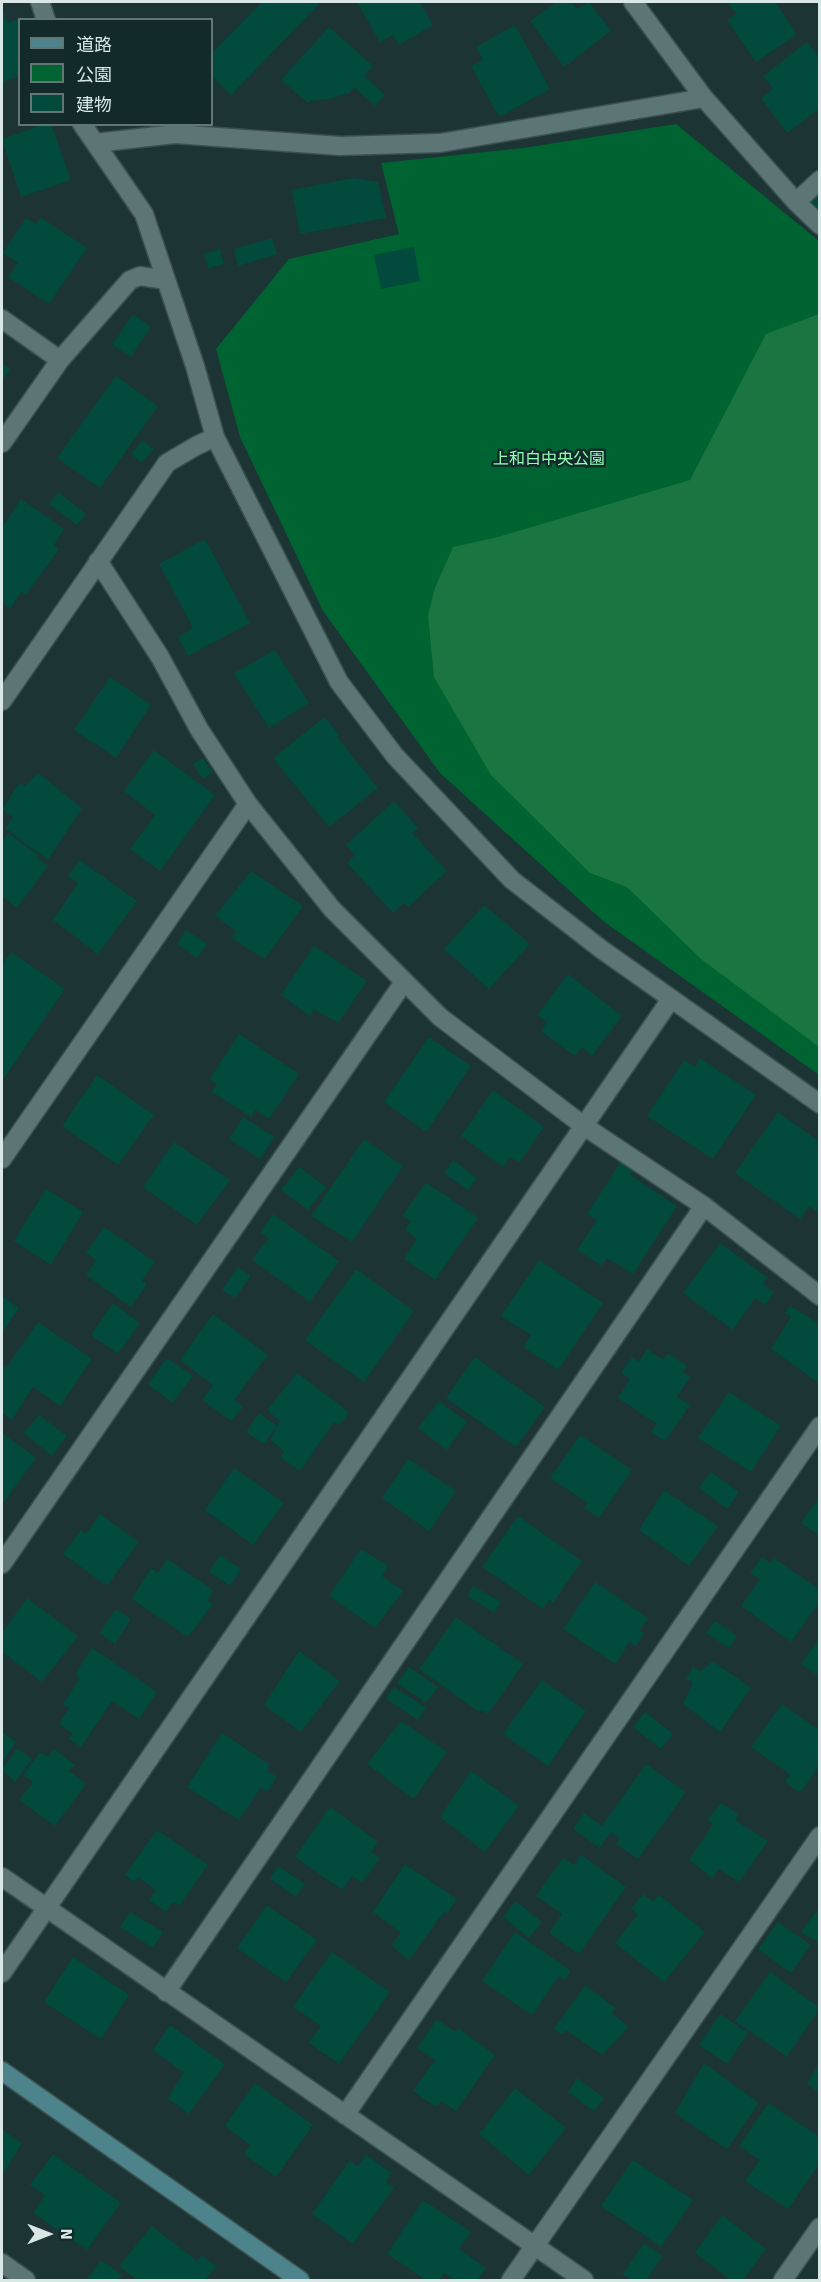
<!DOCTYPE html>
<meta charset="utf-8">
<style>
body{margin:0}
#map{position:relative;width:821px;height:2282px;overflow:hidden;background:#1c3434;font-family:Signika,"Noto Sans JP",sans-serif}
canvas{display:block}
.frame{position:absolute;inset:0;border:3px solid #d9e7e7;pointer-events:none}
.legend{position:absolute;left:18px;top:18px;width:195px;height:108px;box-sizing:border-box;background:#122a2a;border:2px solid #627676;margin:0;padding:8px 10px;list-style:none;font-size:18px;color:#d9e7e7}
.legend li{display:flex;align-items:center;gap:12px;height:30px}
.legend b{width:30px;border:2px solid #627676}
.north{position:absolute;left:18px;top:2204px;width:60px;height:60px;-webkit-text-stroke:4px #122a2a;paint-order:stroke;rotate:90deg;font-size:16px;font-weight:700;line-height:24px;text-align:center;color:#d9e7e7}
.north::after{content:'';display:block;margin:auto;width:21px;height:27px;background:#d9e7e7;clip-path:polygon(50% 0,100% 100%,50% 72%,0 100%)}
</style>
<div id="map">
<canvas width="821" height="2282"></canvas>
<div class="frame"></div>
<ul class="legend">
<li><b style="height:8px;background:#4d838a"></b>道路</li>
<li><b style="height:16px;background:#006332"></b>公園</li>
<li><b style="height:16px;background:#014a3c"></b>建物</li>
</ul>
<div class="north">N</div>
</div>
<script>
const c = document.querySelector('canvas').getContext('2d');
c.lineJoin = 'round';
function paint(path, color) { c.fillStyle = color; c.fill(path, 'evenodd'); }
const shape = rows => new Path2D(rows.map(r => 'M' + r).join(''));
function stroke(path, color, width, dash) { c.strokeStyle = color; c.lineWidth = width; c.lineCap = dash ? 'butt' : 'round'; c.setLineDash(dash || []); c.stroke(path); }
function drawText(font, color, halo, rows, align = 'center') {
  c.font = font + ' Signika,"Noto Sans JP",sans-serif'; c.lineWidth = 5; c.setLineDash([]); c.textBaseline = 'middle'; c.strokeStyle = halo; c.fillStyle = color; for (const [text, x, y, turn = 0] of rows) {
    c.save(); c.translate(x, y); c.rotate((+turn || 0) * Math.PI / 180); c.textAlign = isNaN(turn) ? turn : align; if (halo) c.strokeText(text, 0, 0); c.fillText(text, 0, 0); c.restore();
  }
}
paint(shape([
 [676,124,819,241,819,1075,603,921,440,773,323,611,240,437,216,349,289,259,399,234,381,163,523,148]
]), '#006332');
paint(shape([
 [819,314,820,314,819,1047,701,959,627,887,590,873,491,775,434,677,428,615,435,588,453,547,498,537,690,480,766,334]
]), '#1b7541');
paint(shape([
 [262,2,321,2,231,95,212,76,212,53],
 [357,2,420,2,433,25,399,45,393,35,380,42],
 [557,2,571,2,577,9,589,2,611,31,564,67,530,21],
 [733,2,758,2,760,3,775,2,797,34,756,62,727,20,736,14,729,4],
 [4,13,7,23,20,19,20,76,2,82,2,14],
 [515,25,550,89,499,117,471,66,483,60,476,47],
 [329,27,373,66,364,76,385,95,375,106,354,87,349,93,329,99,310,101,308,103,281,80],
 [807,42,820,58,820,108,787,133,761,98,773,89,763,76],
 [44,124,51,124,71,180,21,197,2,139],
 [353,178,378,182,386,218,300,234,292,190],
 [820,192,820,216,808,201],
 [40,217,87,248,49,304,8,277,18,263,3,253,26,218,36,224],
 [272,238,277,254,238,266,234,249],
 [414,247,420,281,381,289,374,255],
 [220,249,224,264,208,268,204,254],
 [133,314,151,327,131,357,112,345],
 [2,363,10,369,2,381],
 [116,376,158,406,100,488,57,458],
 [142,440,154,449,142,463,131,454],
 [58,492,86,514,77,525,49,504],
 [21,499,64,529,54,545,59,549,26,595,21,592,10,609,2,602,2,528],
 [205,539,250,623,188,656,178,637,193,628,159,564],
 [275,650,309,703,269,728,234,673],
 [110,677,151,705,116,758,74,730],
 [325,717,339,735,337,737,378,788,329,827,273,758],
 [154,750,215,795,160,871,130,849,155,815,124,791],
 [203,758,213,772,203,779,193,764],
 [38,773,82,808,48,860,5,828,13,817,2,810,19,783,25,786],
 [394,801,418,828,412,833,447,871,408,907,404,903,393,913,347,863,355,855,346,845],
 [8,833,38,855,36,857,48,866,17,908,2,896,2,842],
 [80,860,137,901,98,954,53,920,78,883,68,876],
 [251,871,303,906,265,959,231,938,236,931,215,916],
 [484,905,530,944,489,989,444,949],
 [186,930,207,944,197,958,177,944],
 [314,946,367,981,338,1023,314,1009,310,1016,281,995],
 [11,952,65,989,2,1081,2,966],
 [568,974,622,1016,592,1056,582,1047,575,1056,541,1031,547,1022,537,1015],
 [239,1034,299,1074,269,1119,255,1110,251,1117,212,1092,217,1084,210,1079],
 [429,1037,471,1066,426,1132,384,1102],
 [700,1058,756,1095,713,1159,647,1116,684,1060,695,1067],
 [97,1075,154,1115,118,1165,62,1126],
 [493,1090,544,1127,520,1162,510,1157,503,1167,461,1136],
 [778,1112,820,1142,820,1214,809,1206,800,1219,735,1173],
 [243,1117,275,1137,260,1159,229,1139],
 [364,1139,403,1166,352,1242,311,1216],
 [174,1142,230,1180,197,1225,143,1187],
 [624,1157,636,1165,630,1175,677,1206,633,1274,607,1258,602,1266,577,1250,597,1220,587,1214],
 [453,1160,477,1178,468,1190,444,1173],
 [299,1167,326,1187,308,1210,281,1190],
 [426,1182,478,1218,435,1280,404,1259,417,1239,405,1230,411,1221,402,1216],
 [46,1189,83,1212,51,1265,14,1241],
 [273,1214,339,1261,310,1302,252,1260,269,1238,260,1232],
 [104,1227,155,1262,142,1281,147,1284,131,1307,86,1275,96,1260,86,1253],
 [720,1243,768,1278,763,1284,774,1292,765,1305,755,1298,733,1330,683,1293],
 [539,1260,603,1303,558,1370,523,1347,531,1335,501,1316],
 [238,1267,251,1276,235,1298,222,1290],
 [356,1269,414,1311,364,1382,305,1340],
 [2,1296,19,1308,2,1333],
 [113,1303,140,1323,118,1354,91,1335],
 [790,1305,820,1325,820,1384,771,1349,791,1317,785,1313],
 [213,1314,268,1355,234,1400,243,1407,231,1421,202,1400,213,1385,180,1360],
 [38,1322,92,1359,60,1406,33,1387,12,1420,2,1413,2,1368,3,1366,6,1368],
 [647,1349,663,1360,668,1353,687,1366,683,1372,690,1377,677,1397,690,1405,665,1441,651,1432,657,1424,618,1398,630,1379,621,1373,632,1357,639,1362],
 [475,1357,545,1407,516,1447,446,1398],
 [167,1358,193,1376,172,1403,148,1384],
 [297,1373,349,1412,340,1425,334,1422,300,1471,280,1457,284,1451,270,1440,280,1421,267,1410],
 [729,1392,781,1426,751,1472,698,1438],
 [439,1401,467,1422,447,1450,418,1428],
 [259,1413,277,1426,264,1444,246,1432],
 [39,1415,67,1436,52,1456,24,1433],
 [2,1433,36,1458,2,1505],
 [580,1435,632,1470,599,1518,584,1508,588,1503,550,1478],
 [408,1459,456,1491,429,1531,382,1498],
 [234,1468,284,1503,253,1545,205,1510],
 [711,1472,739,1492,727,1509,699,1488],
 [664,1490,718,1526,689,1566,639,1530],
 [820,1496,820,1536,801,1523],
 [100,1514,139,1542,107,1586,63,1554,81,1530,86,1534],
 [518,1516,582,1561,553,1603,549,1600,543,1609,482,1567],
 [361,1549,388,1566,382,1576,403,1591,375,1628,329,1596],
 [220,1555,241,1569,230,1586,209,1572],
 [762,1557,770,1563,774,1558,820,1590,820,1602,791,1642,741,1606,760,1579,750,1573],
 [167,1559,213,1590,207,1601,213,1604,188,1637,132,1599,151,1568,158,1573],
 [595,1582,648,1618,640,1631,644,1633,636,1646,630,1642,615,1664,563,1629],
 [473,1586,501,1602,494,1613,467,1596],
 [27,1598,78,1636,42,1682,2,1652,2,1633],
 [116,1609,131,1619,115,1644,99,1633],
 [456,1617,523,1664,488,1714,482,1710,479,1712,419,1669],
 [715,1621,737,1636,729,1648,706,1633],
 [820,1637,820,1677,801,1664],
 [92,1648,157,1692,139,1719,112,1701,81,1747,69,1739,73,1734,59,1724,69,1708,63,1704,80,1678,75,1674],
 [299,1651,340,1681,301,1732,264,1705],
 [713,1661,751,1688,720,1732,683,1704,693,1682,686,1679,693,1667,701,1671],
 [409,1667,438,1687,426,1703,397,1683],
 [542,1680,586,1711,548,1766,503,1734],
 [394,1687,426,1708,418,1720,386,1699],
 [782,1704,820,1731,820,1765,800,1793,785,1782,790,1774,751,1747],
 [645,1712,673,1734,661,1749,633,1727],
 [401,1721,447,1752,414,1799,367,1764],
 [2,1732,16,1742,2,1763],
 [222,1733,270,1765,267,1771,277,1777,267,1792,261,1787,239,1820,187,1787],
 [17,1748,32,1759,15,1782,2,1770],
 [54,1749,75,1765,69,1771,86,1784,55,1826,19,1800,33,1782,23,1775,40,1752,48,1757],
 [646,1764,686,1792,638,1859,616,1844,620,1839,611,1832,600,1848,573,1829,584,1813,602,1826],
 [471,1771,519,1806,485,1852,440,1817],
 [721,1803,739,1814,735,1820,768,1841,739,1882,719,1869,712,1878,689,1860,713,1824,707,1820],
 [330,1807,378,1842,371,1852,380,1858,362,1883,352,1876,342,1890,295,1857],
 [157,1830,208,1865,179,1906,173,1902,166,1912,149,1900,156,1890,138,1877,134,1882,125,1875],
 [581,1855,626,1887,579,1954,549,1933,562,1914,536,1896,563,1858,574,1865],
 [405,1864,457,1899,447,1914,444,1912,409,1960,391,1945,401,1933,373,1912],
 [278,1866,305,1884,296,1897,270,1879],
 [643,1894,653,1902,659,1895,705,1932,664,1982,615,1943,638,1914,631,1909],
 [516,1901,542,1922,529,1938,503,1917],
 [267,1905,317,1940,286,1982,237,1948],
 [820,1906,820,1944,801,1932],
 [130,1912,163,1932,153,1948,120,1927],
 [778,1922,811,1945,791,1973,758,1949],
 [515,1932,571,1971,565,1980,559,1976,532,2015,482,1981],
 [332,1952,390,1992,339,2064,309,2043,321,2026,293,2007],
 [73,1957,129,1995,101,2039,44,2002],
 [770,1972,820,2008,787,2057,735,2021],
 [585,1985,616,2008,612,2013,629,2027,602,2055,566,2030,563,2035,554,2029],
 [720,2014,748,2033,727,2064,699,2045],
 [437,2019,456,2032,458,2028,495,2055,456,2111,441,2101,436,2107,413,2091,435,2060,417,2048],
 [170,2025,225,2064,189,2114,167,2098,184,2073,153,2050],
 [820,2062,820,2094,807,2083],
 [704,2063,759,2103,727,2149,675,2113],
 [577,2078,604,2098,594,2111,568,2092],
 [255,2083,313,2125,276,2177,244,2154,250,2145,225,2126],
 [515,2088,566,2128,529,2175,479,2134],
 [768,2103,820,2137,820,2163,788,2209,745,2181,760,2160,739,2146],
 [2,2130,22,2143,2,2176],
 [53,2154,121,2203,87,2250,33,2213,45,2195,30,2185],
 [366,2155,392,2173,386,2182,394,2188,353,2244,312,2214,349,2161,358,2166],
 [633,2160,693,2200,661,2247,601,2206],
 [423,2200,471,2232,459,2249,486,2268,477,2280,455,2280,444,2273,438,2280,426,2280,387,2254],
 [722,2215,766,2249,743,2280,731,2280,695,2253],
 [152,2226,197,2261,202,2255,216,2267,205,2280,137,2280,119,2266],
 [644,2243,663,2256,646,2280,632,2280,623,2274],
 [101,2260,122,2275,118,2280,87,2280]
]), '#014a3c');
const street = shape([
 [40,2,46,20],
 [633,2,704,98],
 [82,124,144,214,195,366,215,437,339,682,395,756,512,880,601,949,820,1104],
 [95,143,175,134,340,146,440,143,704,98,796,202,820,225],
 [796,202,820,180],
 [2,319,60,360],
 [2,443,60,360,130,280,140,276,166,280],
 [98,561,160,657,199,729,248,804,332,909,440,1017,584,1126,704,1206,820,1296],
 [2,701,167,463,196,446,215,437],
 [2,1159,248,804],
 [2,1564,404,982],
 [2,1877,584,2280],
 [2,1973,671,999],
 [166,1992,704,1206],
 [345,2115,820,1426],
 [2,2263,26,2280],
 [511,2280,820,1836],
 [783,2280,820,2227]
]);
const secondary = shape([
 [2,2071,300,2280]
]);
stroke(street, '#3b5150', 21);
stroke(secondary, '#3b5150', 21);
stroke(street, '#5c7675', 18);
stroke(secondary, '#4d838a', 18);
drawText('16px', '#90ffb4', '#122a2a', [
 ["上和白中央公園",549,460]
]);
</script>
